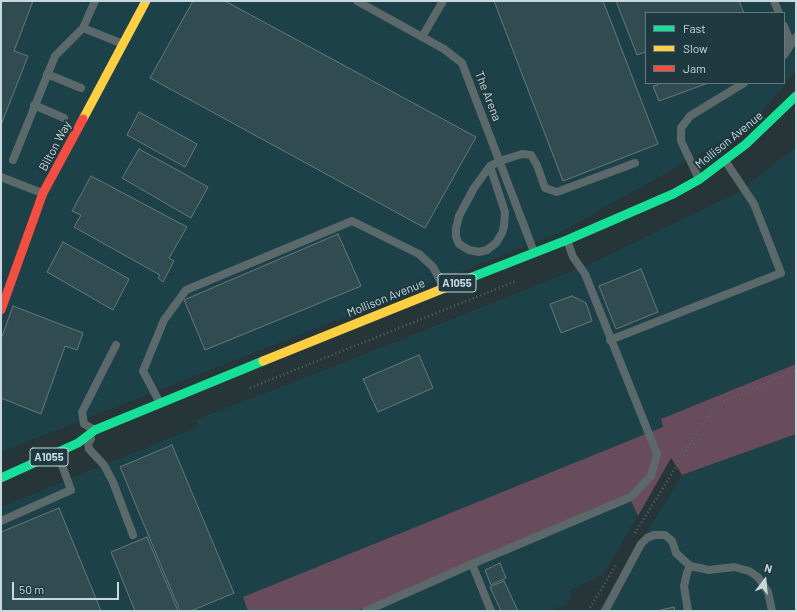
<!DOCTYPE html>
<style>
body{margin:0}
#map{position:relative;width:797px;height:612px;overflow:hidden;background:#263538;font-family:Barlow,sans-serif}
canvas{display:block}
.frame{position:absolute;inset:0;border:2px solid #c8d8dc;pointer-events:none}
.legend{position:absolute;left:645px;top:12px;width:140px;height:72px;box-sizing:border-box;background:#1e3a40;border:1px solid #62797e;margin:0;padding:5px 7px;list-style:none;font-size:12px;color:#c8d8dc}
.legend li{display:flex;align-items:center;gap:8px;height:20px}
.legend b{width:20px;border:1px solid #62797e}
.north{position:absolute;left:745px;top:560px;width:40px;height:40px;-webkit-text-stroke:3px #1e3a40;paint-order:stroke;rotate:16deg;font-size:11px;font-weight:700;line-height:16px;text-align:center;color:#c8d8dc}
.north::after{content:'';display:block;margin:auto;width:14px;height:18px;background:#c8d8dc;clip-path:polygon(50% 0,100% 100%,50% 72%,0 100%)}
.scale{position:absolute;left:12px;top:582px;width:107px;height:18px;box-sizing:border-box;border:2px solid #c8d8dc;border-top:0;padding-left:5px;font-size:12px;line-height:14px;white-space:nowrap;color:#c8d8dc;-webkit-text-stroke:3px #1e3a40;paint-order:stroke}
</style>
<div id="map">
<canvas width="797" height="612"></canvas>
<div class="frame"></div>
<ul class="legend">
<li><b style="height:5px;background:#16e098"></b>Fast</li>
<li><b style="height:5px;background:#ffcf43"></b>Slow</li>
<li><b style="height:5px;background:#f24e42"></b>Jam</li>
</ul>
<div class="north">N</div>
<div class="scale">50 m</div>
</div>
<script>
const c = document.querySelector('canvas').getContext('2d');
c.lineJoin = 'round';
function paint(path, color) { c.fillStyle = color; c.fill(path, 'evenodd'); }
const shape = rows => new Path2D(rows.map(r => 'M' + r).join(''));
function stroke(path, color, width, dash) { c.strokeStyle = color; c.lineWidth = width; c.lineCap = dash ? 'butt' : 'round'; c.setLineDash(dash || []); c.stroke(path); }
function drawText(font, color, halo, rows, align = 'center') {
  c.font = font + ' Barlow,sans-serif'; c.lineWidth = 4; c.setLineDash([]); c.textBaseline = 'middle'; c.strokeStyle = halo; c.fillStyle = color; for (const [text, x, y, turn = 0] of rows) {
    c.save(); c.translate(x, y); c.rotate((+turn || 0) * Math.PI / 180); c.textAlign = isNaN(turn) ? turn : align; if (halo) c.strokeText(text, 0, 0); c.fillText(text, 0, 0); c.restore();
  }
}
paint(shape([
 [1,1,796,1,796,71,751,125,559,233,1,452],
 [646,13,784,13,784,83,646,83],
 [796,147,796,364,661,419,671,458,604,574,569,591,571,596,567,604,550,611,1,611,1,507,199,426,196,420,401,340,596,261,737,193],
 [796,434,796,611,599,611,682,475]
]), '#1d4148');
paint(shape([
 [796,364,796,434,682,475,671,458,638,516,629,496,357,611,248,611,243,597,663,427,661,419]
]), '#694c5b');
const building = shape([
 [1,1,33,1,14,51,28,56,1,125,1,1],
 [193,1,225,1,476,137,425,228,150,78,193,1],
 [494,1,603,1,658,144,563,181,494,1],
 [616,1,739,1,744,13,646,13,646,56,645,52,637,55,616,1],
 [657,83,708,83,659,101,653,86,658,85,657,83],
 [139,112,197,144,185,167,127,135,139,112],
 [139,149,208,187,191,218,122,178,139,149],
 [91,176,187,227,169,258,174,261,163,282,158,278,160,275,74,227,81,215,72,211,91,176],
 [338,234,361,286,205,350,184,300,338,234],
 [63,242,129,279,113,310,47,272,63,242],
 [641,269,658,312,616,329,599,286,641,269],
 [572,296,586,303,592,321,561,333,550,304,572,296],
 [13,306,83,333,77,350,65,346,41,414,1,398,1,339,13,306],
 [419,355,433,388,378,412,363,379,419,355],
 [172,445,234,593,191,611,180,611,120,467,172,445],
 [59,508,101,611,1,611,1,532,59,508],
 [147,537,178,611,135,611,111,552,147,537],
 [500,563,506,578,491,585,485,570,500,563],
 [504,581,518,611,501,611,490,587,504,581],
 [674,607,675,611,657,611,674,607]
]);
paint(building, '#314c50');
stroke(building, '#6a7779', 1);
stroke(shape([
 [250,388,516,281],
 [635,533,714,406,796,370],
 [588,611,616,565]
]), '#5a6567', 2.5, [1, 3]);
stroke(shape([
 [95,1,83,28,123,44],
 [357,1,444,49,462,63,534,252],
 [774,1,779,13],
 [784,26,789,39,787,50],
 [422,37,443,1],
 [784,55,796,37],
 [47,74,81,88],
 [34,105,64,118],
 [13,160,55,56,83,28],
 [490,166,474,188,459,216,456,228,456,237,459,244,469,250,479,252,487,250,496,243,502,233,504,226,505,212,490,166,500,161,522,154,531,155,537,165,545,188,557,192,635,163],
 [1,177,42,193],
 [699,179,681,141,681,128,690,116,744,83],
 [610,340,781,273,754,204,726,162],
 [160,403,143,371,164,320,186,290,352,221,419,254,433,267,444,287],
 [93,429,84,424,82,412,116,345],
 [91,439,88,443,89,449,104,465,113,482,133,535],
 [1,521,71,490,58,454],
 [472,564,491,611],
 [366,611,472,564,631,497,651,476,657,454,585,274,573,257,567,240],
 [605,611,641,544,647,538,654,535,665,535,672,541,676,553,690,566,709,570,734,567,749,571,758,577,768,592,772,611],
 [688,611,684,586,687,573,690,566]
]), '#5c696b', 8);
stroke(shape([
 [462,281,567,240,673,194,700,179,746,144,796,96],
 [1,478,78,443,95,430,263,361]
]), '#16e098', 9);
stroke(shape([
 [83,119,146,1],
 [263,361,462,281]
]), '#ffcf43', 9);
stroke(shape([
 [1,310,43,193,83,119]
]), '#f24e42', 9);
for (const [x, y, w] of [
 [457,283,38],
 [49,457,38]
]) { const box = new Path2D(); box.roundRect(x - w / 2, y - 9, w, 18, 3); c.fillStyle = '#1e3a40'; c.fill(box); stroke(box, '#c8d8dc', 1); }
drawText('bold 11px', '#c8d8dc', null, [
 ["A1055",457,283],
 ["A1055",49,457]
]);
drawText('12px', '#c8d8dc', '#1e3a40', [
 ["The Arena",488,96,69],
 ["Mollison Avenue",729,140,-39],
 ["Bilton Way",55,146,-62],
 ["Mollison Avenue",386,298,-22]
]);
</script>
